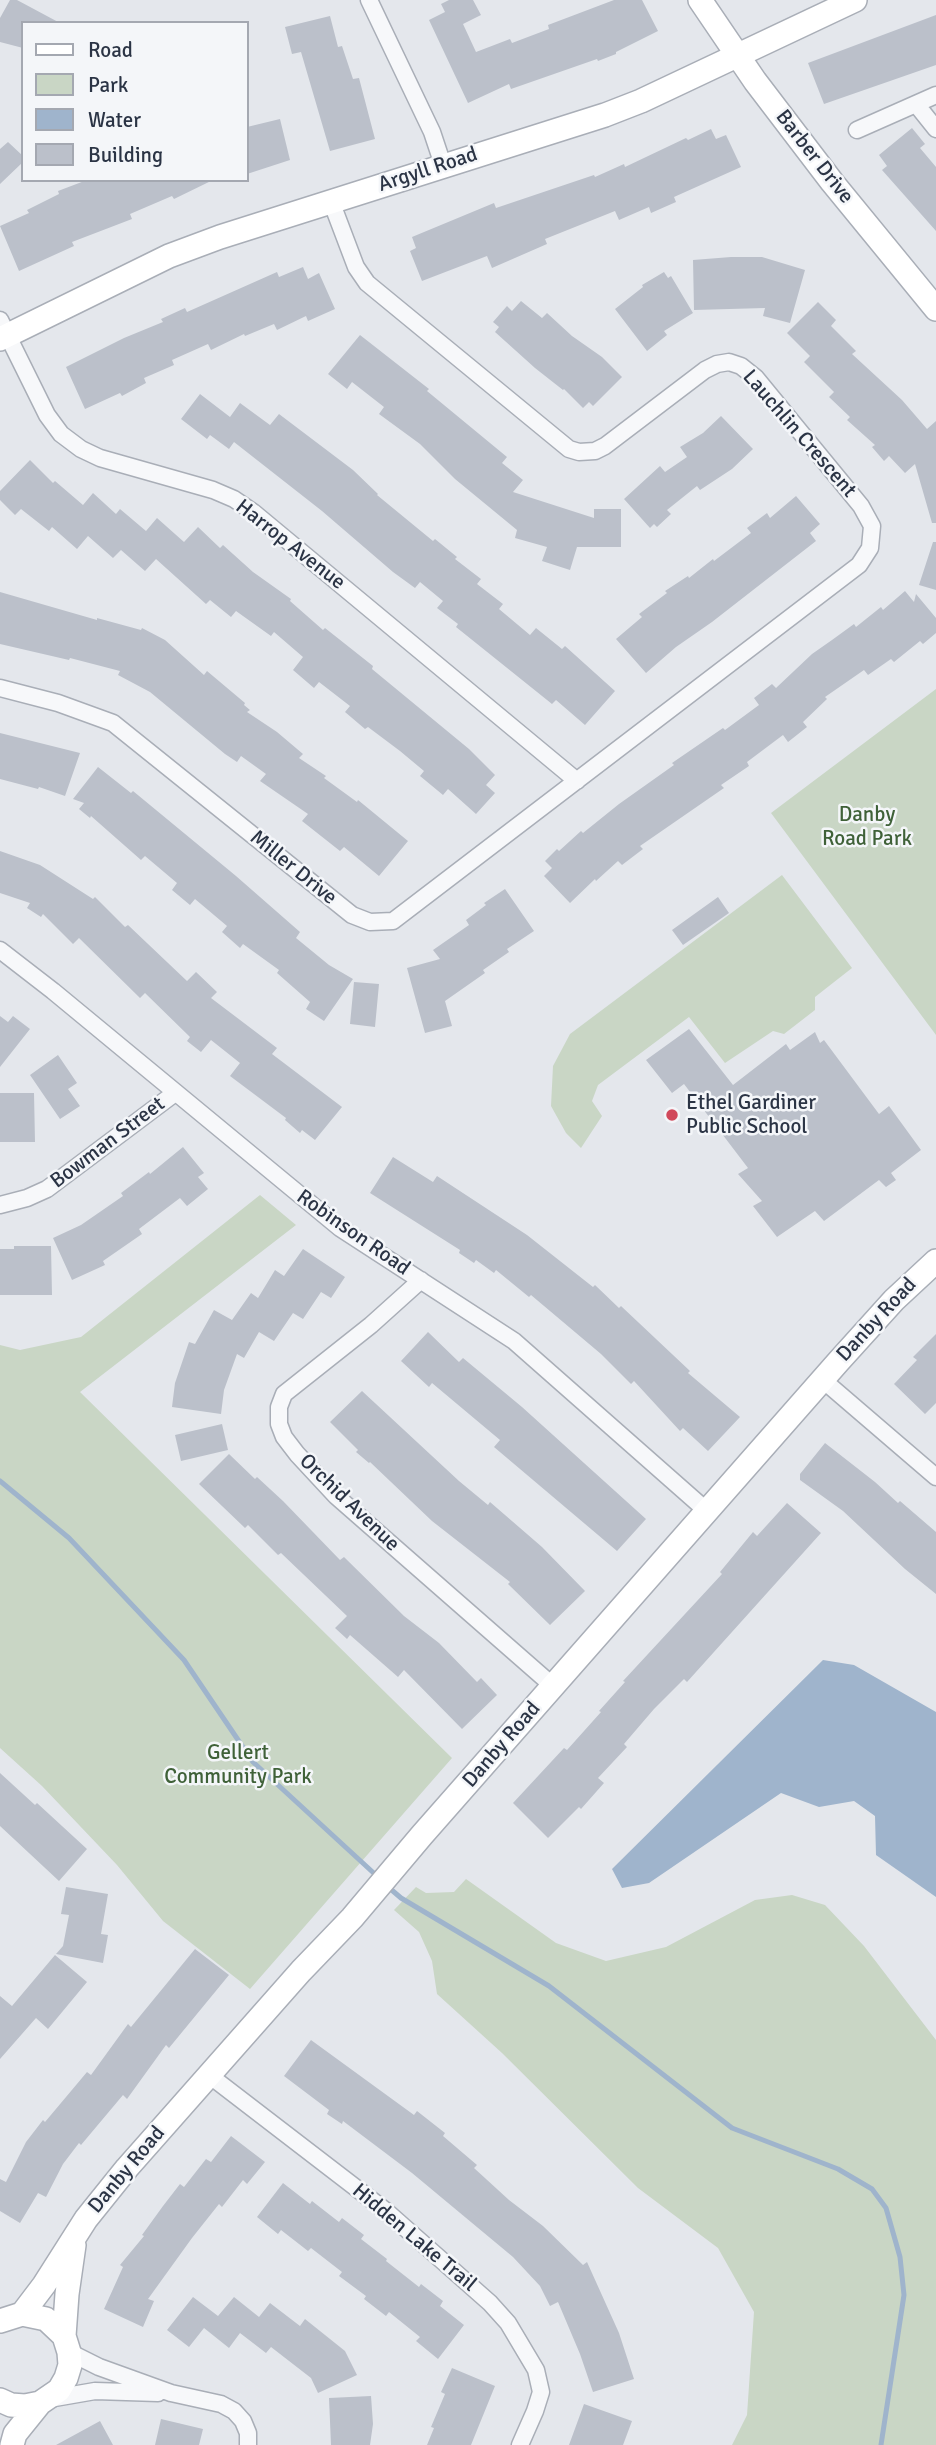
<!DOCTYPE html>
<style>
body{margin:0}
#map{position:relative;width:936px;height:2445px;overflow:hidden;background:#e4e7ec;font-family:Signika,sans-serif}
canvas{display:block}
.legend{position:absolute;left:21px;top:21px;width:228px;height:161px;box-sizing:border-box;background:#f4f6f9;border:2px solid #a4a8b1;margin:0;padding:9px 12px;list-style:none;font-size:21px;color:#2b3445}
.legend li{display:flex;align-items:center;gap:14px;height:35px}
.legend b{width:35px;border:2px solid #a4a8b1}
</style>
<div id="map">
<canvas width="936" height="2445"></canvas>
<ul class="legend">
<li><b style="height:9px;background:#fff"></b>Road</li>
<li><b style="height:19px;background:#c9d6c5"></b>Park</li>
<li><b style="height:19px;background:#9fb4cc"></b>Water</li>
<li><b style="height:19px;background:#bbc0ca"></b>Building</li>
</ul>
</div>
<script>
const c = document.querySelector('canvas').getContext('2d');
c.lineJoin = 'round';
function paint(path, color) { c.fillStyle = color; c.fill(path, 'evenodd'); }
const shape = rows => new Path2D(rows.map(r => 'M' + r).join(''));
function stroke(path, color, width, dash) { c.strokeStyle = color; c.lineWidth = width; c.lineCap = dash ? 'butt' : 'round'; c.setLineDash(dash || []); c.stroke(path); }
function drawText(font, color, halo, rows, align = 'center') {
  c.font = font + ' Signika,sans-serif'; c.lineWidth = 5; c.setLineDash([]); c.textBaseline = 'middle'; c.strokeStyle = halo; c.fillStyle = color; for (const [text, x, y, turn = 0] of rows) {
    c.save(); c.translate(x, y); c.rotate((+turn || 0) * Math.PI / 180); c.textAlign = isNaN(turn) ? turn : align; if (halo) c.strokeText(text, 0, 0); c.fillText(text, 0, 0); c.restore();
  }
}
paint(shape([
 [936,689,936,1035,771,813],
 [782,875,852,968,815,997,815,1010,784,1034,773,1031,725,1063,689,1017,598,1085,592,1101,602,1116,581,1148,566,1133,551,1106,553,1066,570,1034],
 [260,1195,296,1225,80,1392,452,1758,250,1989,163,1921,117,1865,42,1786,0,1748,0,1345,20,1350,81,1337],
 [466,1879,556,1943,606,1961,666,1947,755,1900,792,1895,825,1905,864,1946,936,2040,936,2445,732,2445,747,2415,754,2312,718,2248,638,2188,502,2053,437,1994,432,1961,419,1932,394,1910,416,1887,426,1893,454,1892]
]), '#c9d6c5');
paint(shape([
 [823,1660,854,1665,936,1712,936,1897,876,1855,875,1816,854,1801,819,1807,781,1793,649,1883,622,1888,612,1869]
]), '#9fb4cc');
stroke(shape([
 [0,1481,69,1538,184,1660,253,1762,378,1877],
 [387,1886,401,1898,549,1986,732,2128,838,2169,872,2189,886,2208,900,2257,904,2295,881,2445]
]), '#9fb4cc', 5);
paint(shape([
 [10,0,17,0,60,23,23,23,23,48,0,42,0,18],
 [449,0,473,0,481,15,463,24,476,52,510,39,512,43,549,29,548,25,614,0,642,0,658,31,616,52,616,54,598,61,597,59,511,89,509,84,468,103,429,20,445,12,441,4],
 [936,15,936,65,824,104,808,63],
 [330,16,338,47,342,46,353,79,359,78,375,139,330,151,301,52,292,54,285,27],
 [280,119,290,160,247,174,247,127],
 [912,128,925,144,920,148,936,167,936,231,882,170,887,166,879,155],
 [711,129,716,139,726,135,741,167,674,197,676,202,651,213,649,207,619,220,615,211,545,239,547,244,492,268,487,256,422,281,410,251,416,248,412,237,494,203,496,208,594,175,595,177,624,164,625,167,686,138,688,140],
 [8,142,23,156,23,162,0,184,0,149],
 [87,180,213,180,174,199,172,196,130,214,132,219,72,242,74,246,19,271,0,226,29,213,27,210,59,194,58,191],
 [731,257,762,257,805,270,790,323,763,316,765,308,694,310,693,260],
 [303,267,308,279,319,273,335,309,308,321,306,316,277,330,274,324,245,336,244,334,211,350,208,344,172,360,174,365,144,378,146,383,122,396,120,393,85,409,66,367,124,338,163,322,161,319,185,308,187,312,277,272,279,277],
 [664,272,668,278,671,276,693,313,664,331,667,335,647,351,615,309,643,287,642,285],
 [521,301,542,318,547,313,572,336,602,357,622,377,593,406,589,402,583,408,564,389,563,390,535,368,495,332,499,327,493,322,507,306,512,311],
 [818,302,836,320,831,326,856,351,852,354,902,400,927,429,936,421,936,523,932,523,915,464,905,473,889,456,884,461,872,447,875,445,847,420,850,417,829,397,834,392,804,362,810,356,787,333],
 [360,335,429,389,427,391,507,457,502,463,523,480,513,492,594,518,594,509,621,509,621,547,577,547,570,570,542,561,547,547,515,538,517,530,455,479,420,444,379,414,384,407,352,382,347,389,328,374],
 [200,394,230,417,240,403,270,425,279,414,353,470,378,494,377,495,433,541,435,539,457,557,455,559,481,579,477,584,503,604,499,609,530,635,536,628,562,649,565,646,615,691,585,725,556,700,552,704,456,627,458,624,437,608,443,601,420,582,415,588,393,572,322,511,234,442,229,449,210,435,207,439,181,419],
 [721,416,753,449,732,469,700,490,697,486,667,510,671,514,657,527,654,524,650,528,624,499,660,466,665,472,687,457,680,447,703,433],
 [30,460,53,483,55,481,83,505,93,493,116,514,120,509,146,531,157,518,184,542,198,527,220,548,223,545,253,572,291,599,290,601,323,630,325,628,373,666,372,669,469,749,495,775,486,785,495,793,476,814,448,789,443,795,420,776,424,771,400,751,368,727,365,729,345,712,350,706,319,682,314,688,293,670,303,657,274,632,271,636,236,611,231,617,210,600,206,604,156,559,145,571,121,550,113,558,88,536,77,549,52,527,49,531,21,509,15,515,0,500,0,491],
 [796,496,820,524,810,533,816,541,712,622,676,647,646,673,616,639,642,617,639,614,667,593,665,591,688,576,689,578,713,559,714,561,751,533,747,528,767,513,770,518],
 [933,542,936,542,936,590,919,585],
 [905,591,914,602,916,594,936,618,936,633,923,644,920,641,894,662,891,659,868,675,864,670,825,697,827,699,803,722,807,727,788,742,783,735,747,762,749,766,721,785,724,788,640,846,643,849,622,865,618,861,596,881,595,879,570,903,544,876,552,868,545,861,557,849,559,851,581,831,583,833,619,804,674,765,672,763,723,728,725,730,759,705,754,698,772,684,776,688,812,654,832,640,854,624,856,627,881,607,883,610],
 [0,592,97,620,97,618,141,630,142,628,165,640,204,675,207,671,245,703,244,705,250,710,247,712,277,732,303,754,299,758,326,776,324,778,357,802,358,800,408,841,379,876,344,847,340,851,302,821,308,814,260,781,266,774,241,756,237,762,225,754,150,692,118,675,120,671,70,658,69,660,0,644],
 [0,733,80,753,65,796,39,787,38,789,0,779],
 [98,767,131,793,133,791,236,876,300,932,296,938,329,965,353,979,324,1021,306,1009,310,1002,277,973,279,970,243,944,240,948,222,932,227,926,195,899,190,905,172,890,177,883,145,856,141,860,91,816,90,818,79,809,84,803,73,799],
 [0,851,40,865,93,899,95,897,125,927,128,925,187,981,196,972,217,992,211,998,277,1048,272,1054,342,1107,315,1140,302,1130,300,1133,285,1120,286,1118,230,1076,240,1063,211,1040,201,1052,187,1041,190,1037,145,993,140,998,79,938,73,944,43,914,41,917,27,908,30,903,0,893],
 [505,889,534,931,507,949,509,952,483,970,485,973,445,1001,452,1026,425,1033,407,968,440,959,433,950,469,925,466,920,486,905,484,903],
 [718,897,729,913,683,945,672,930],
 [354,982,379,984,375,1027,350,1024],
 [0,1016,8,1022,13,1016,30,1029,0,1067],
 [689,1029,733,1085,786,1044,790,1050,815,1032,820,1043,824,1040,879,1114,889,1106,921,1150,891,1173,896,1180,886,1187,879,1180,824,1221,815,1211,777,1237,753,1206,762,1201,738,1174,748,1168,684,1084,672,1093,646,1060],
 [58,1055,77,1083,68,1089,80,1106,60,1119,30,1075],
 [0,1093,34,1093,35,1142,0,1142],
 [183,1147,204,1173,198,1177,208,1189,187,1206,180,1198,139,1229,142,1234,103,1261,105,1265,72,1280,53,1238,81,1225,123,1196,121,1193,149,1172,150,1174],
 [393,1157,433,1182,437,1176,527,1235,593,1287,595,1285,619,1308,621,1306,690,1371,688,1373,740,1417,708,1451,683,1428,680,1431,634,1381,631,1384,601,1354,531,1295,529,1297,496,1270,494,1273,476,1260,474,1263,459,1253,460,1250,370,1193],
 [14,1246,51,1246,52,1295,0,1295,0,1249,14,1249],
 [303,1249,345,1277,331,1298,321,1292,303,1319,293,1313,274,1341,259,1332,244,1358,237,1354,224,1390,221,1414,172,1407,175,1383,189,1342,195,1344,214,1310,232,1320,251,1293,258,1298,275,1270,284,1276],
 [428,1332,459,1362,463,1358,522,1407,646,1519,617,1551,494,1447,500,1440,432,1383,429,1387,401,1361],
 [936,1334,936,1403,925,1414,894,1384,917,1360,913,1357],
 [362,1391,459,1481,488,1505,490,1502,542,1547,585,1591,550,1625,508,1584,510,1582,432,1521,370,1462,369,1463,356,1452,358,1450,330,1422],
 [222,1424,228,1450,181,1461,175,1435],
 [825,1443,875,1482,898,1503,900,1501,936,1532,936,1594,905,1569,843,1511,800,1480,800,1474],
 [229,1454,255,1479,257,1477,283,1501,340,1560,344,1557,404,1616,439,1643,477,1682,481,1678,497,1695,462,1729,404,1670,398,1677,350,1635,347,1639,335,1628,347,1616,281,1553,278,1555,248,1525,245,1528,199,1484],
 [787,1503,821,1533,687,1682,684,1679,654,1709,624,1744,627,1747,598,1778,604,1783,581,1809,579,1807,548,1838,513,1803,564,1748,567,1750,601,1712,599,1711,625,1682,623,1681,722,1574,720,1572,753,1532,757,1536],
 [0,1773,35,1805,37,1803,87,1849,59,1881,0,1826],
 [66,1887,108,1894,101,1934,108,1935,103,1963,56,1954,63,1946,69,1915,61,1914],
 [195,1949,229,1975,169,2048,166,2045,127,2099,123,2095,81,2145,79,2143,63,2164,46,2197,38,2193,20,2223,0,2211,0,2179,6,2182,26,2142,43,2120,45,2122,87,2072,91,2075,128,2024,131,2027],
 [55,1955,87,1982,48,2029,36,2018,0,2059,0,1996,12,2006],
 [311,2040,414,2115,417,2111,445,2133,443,2136,477,2165,474,2168,509,2200,543,2226,583,2265,587,2262,619,2333,634,2379,593,2392,580,2354,558,2302,550,2306,540,2286,513,2257,412,2173,343,2121,342,2124,327,2114,329,2110,284,2076],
 [231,2136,265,2162,247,2184,243,2180,222,2207,219,2204,192,2238,148,2299,154,2301,143,2327,104,2309,123,2267,120,2265,144,2236,142,2235,163,2206,180,2184,184,2187,206,2159,211,2162],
 [283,2183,310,2204,312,2201,339,2222,342,2218,364,2235,361,2239,387,2259,386,2261,419,2287,421,2284,443,2301,440,2306,464,2325,438,2359,416,2341,420,2337,389,2312,386,2316,364,2299,366,2296,339,2276,342,2272,311,2248,308,2251,281,2230,278,2234,257,2217],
 [193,2297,218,2316,234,2297,259,2317,270,2303,300,2326,305,2319,345,2351,357,2375,318,2393,311,2378,271,2347,266,2353,240,2333,229,2348,204,2328,189,2347,167,2330],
 [452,2368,495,2386,471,2445,427,2445,434,2428,431,2427,445,2394,441,2392],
 [371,2396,373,2424,370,2445,331,2445,329,2398],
 [584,2404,632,2421,623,2445,569,2445],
 [161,2419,203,2429,199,2445,155,2445],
 [100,2421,113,2445,56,2445]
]), '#bbc0ca');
const street = shape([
 [369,0,432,132,443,165],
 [916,104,936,129],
 [857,130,936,95],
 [0,320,47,415,61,434,81,449,100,458,213,490,234,499,253,512,577,781],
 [0,688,58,703,113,723,352,915,370,922,393,921,859,565,870,548,872,526,861,506,756,378,741,366,729,362,717,364,705,370,605,446,595,451,579,452,569,449,367,283,356,267,331,201],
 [0,950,53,991,340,1228,514,1341,708,1512],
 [0,1205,27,1198,47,1189,175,1093],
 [421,1280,371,1325,284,1394,279,1407,279,1424,284,1437,297,1454,336,1496,553,1686],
 [823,1380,936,1477],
 [209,2075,386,2211,490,2303,508,2323,536,2370,541,2392,535,2411,520,2445],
 [69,2352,99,2367,171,2393,221,2404,234,2411,243,2421,248,2433,248,2445],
 [49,2399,95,2391,158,2393]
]);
const secondary = shape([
 [700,0,755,81,832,182,936,309],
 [0,339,169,256,220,237,605,115,641,101,855,0],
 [22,2314,44,2285,86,2219,127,2168,301,1971,352,1918,422,1835,838,1362,894,1300,936,1261],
 [0,2321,22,2314,46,2319,64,2336,69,2352,70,2365,66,2378,59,2390,40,2403,25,2406,11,2405,0,2400],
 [64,2336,67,2294,74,2245],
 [12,2445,15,2434,40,2403]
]);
stroke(street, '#a9aeb7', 19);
stroke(secondary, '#a9aeb7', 26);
stroke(street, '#f7f8fa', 16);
stroke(secondary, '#fff', 23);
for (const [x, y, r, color] of [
 [672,1115,7,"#d1495b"]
]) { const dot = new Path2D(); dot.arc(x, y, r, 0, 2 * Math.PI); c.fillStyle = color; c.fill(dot); stroke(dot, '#f4f6f9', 2.5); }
drawText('21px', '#2b3445', '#f4f6f9', [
 ["Barber Drive",814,157,52],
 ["Argyll Road",428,170,-18],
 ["Lauchlin Crescent",799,434,49],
 ["Harrop Avenue",290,545,38],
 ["Miller Drive",293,868,39],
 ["Bowman Street",108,1143,-37],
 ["Robinson Road",353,1233,35],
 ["Danby Road",877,1320,-47],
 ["Orchid Avenue",349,1503,44],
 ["Danby Road",502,1745,-49],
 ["Danby Road",127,2170,-50],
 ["Hidden Lake Trail",414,2238,40]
]);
drawText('21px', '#3f6138', '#f4f6f9', [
 ["Danby",867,815],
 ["Road Park",867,839],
 ["Gellert",238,1753],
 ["Community Park",238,1777]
]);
drawText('21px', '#2b3445', '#f4f6f9', [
 ["Ethel Gardiner",686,1103],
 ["Public School",686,1127]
], 'left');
</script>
